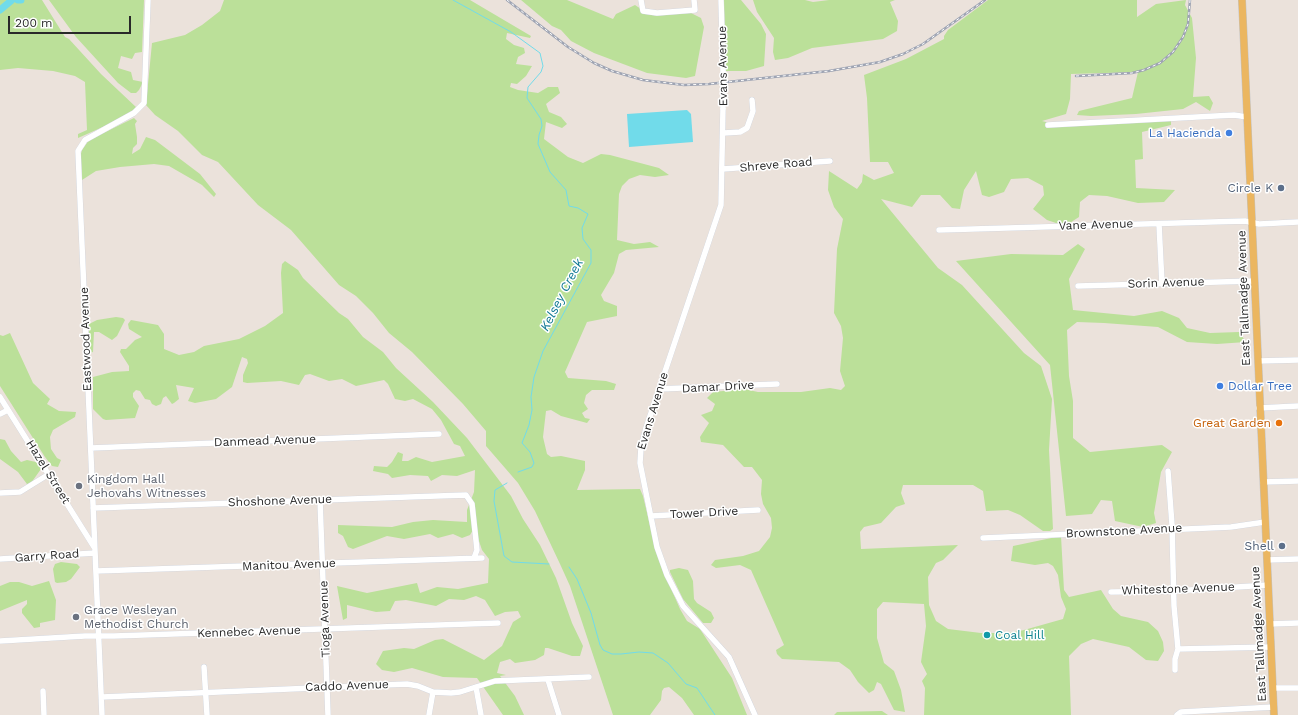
<!DOCTYPE html>
<style>
body{margin:0}
#map{position:relative;width:1298px;height:715px;overflow:hidden;background:#ebe2db;font-family:"Work Sans",sans-serif}
canvas{display:block}
.scale{position:absolute;left:8px;top:16px;width:123px;height:18px;box-sizing:border-box;border:2px solid #292929;border-top:0;padding-left:5px;font-size:12px;line-height:14px;white-space:nowrap;color:#292929;-webkit-text-stroke:3px #fff;paint-order:stroke}
</style>
<div id="map">
<canvas width="1298" height="715"></canvas>
<div class="scale">200 m</div>
</div>
<script>
const c = document.querySelector('canvas').getContext('2d');
c.lineJoin = 'round';
function paint(path, color) { c.fillStyle = color; c.fill(path, 'evenodd'); }
const shape = rows => new Path2D(rows.map(r => 'M' + r).join(''));
function stroke(path, color, width, dash) { c.strokeStyle = color; c.lineWidth = width; c.lineCap = dash ? 'butt' : 'round'; c.setLineDash(dash || []); c.stroke(path); }
function drawText(font, color, halo, rows, align = 'center') {
  c.font = font + ' "Work Sans",sans-serif'; c.lineWidth = 3; c.setLineDash([]); c.textBaseline = 'middle'; c.strokeStyle = halo; c.fillStyle = color; for (const [text, x, y, turn = 0] of rows) {
    c.save(); c.translate(x, y); c.rotate((+turn || 0) * Math.PI / 180); c.textAlign = isNaN(turn) ? turn : align; if (halo) c.strokeText(text, 0, 0); c.fillText(text, 0, 0); c.restore();
  }
}
paint(shape([
 [0,0,42,0,65,37,69,39,101,74,137,108,112,123,78,138,78,134,87,130,85,82,75,76,53,71,18,68,0,70],
 [49,0,144,0,142,52,135,53,132,59,121,56,118,68,131,72,133,80,143,82,139,90,136,93,131,93,118,83,76,37],
 [224,0,470,0,531,36,530,38,507,33,506,39,514,45,524,48,525,53,518,57,516,64,532,66,526,76,517,84,511,83,510,87,518,90,538,93,548,87,558,87,560,93,546,104,549,112,561,117,567,124,562,128,546,122,544,139,568,157,583,163,601,154,610,155,659,168,669,175,655,177,640,175,629,179,622,186,619,194,617,240,634,244,650,242,659,247,626,250,619,254,614,273,601,295,604,301,617,306,617,316,587,322,565,372,568,378,606,381,616,384,614,390,592,390,586,395,584,403,588,409,582,413,585,418,590,419,587,423,561,416,551,410,546,411,543,437,547,454,551,457,561,456,585,461,585,470,577,490,640,489,643,496,650,525,663,570,680,609,687,621,700,629,732,678,747,715,694,715,682,698,669,687,664,688,662,691,661,700,650,715,613,715,570,586,560,564,535,511,518,483,486,446,486,431,463,404,412,352,389,333,373,313,356,296,339,285,291,230,258,205,218,162,202,155,178,131,155,115,146,105,152,43,185,35,202,25,220,11],
 [521,0,567,0,613,19,616,14,635,5,650,15,689,12,701,18,704,27,695,76,686,78,647,73,594,53,571,41,561,30,552,26],
 [724,0,741,0,761,24,766,34,764,66,746,71,725,71],
 [753,0,805,0,813,2,829,0,895,0,890,2,898,21,897,31,883,39,812,48,788,58,775,60,773,52,774,38,757,12],
 [988,0,1137,0,1137,17,1156,4,1186,0,1185,5,1192,18,1196,58,1193,97,1209,96,1213,103,1210,111,1196,102,1183,109,1136,114,1091,116,1077,115,1079,111,1132,98,1138,72,1071,74,1070,99,1066,114,1042,121,1062,126,1171,120,1171,125,1142,132,1143,159,1135,160,1136,188,1175,190,1164,202,1138,203,1107,196,1089,195,1080,202,1079,217,1065,226,1047,220,1033,209,1044,195,1043,186,1028,178,1011,179,1004,192,989,197,982,195,976,171,964,190,960,209,952,208,940,195,921,195,912,207,881,199,938,268,962,285,1024,353,1041,366,1052,399,1049,450,1053,529,1050,531,1043,531,1020,515,1008,510,986,511,983,491,973,485,903,485,901,493,905,504,896,507,881,523,864,527,860,532,861,549,958,545,943,560,936,563,928,577,929,605,936,621,948,629,981,633,1008,633,1024,630,1063,619,1066,609,1061,597,1058,575,1053,566,1048,563,1035,565,1011,561,1013,546,1061,536,1064,590,1069,597,1101,590,1113,609,1121,616,1148,622,1158,631,1163,642,1164,651,1158,661,1146,660,1129,647,1093,639,1081,644,1069,656,1071,715,924,715,925,688,922,681,927,674,921,662,926,626,924,604,883,602,877,609,877,638,884,663,894,671,901,690,905,712,894,710,881,684,877,682,874,690,869,693,858,682,850,670,839,662,782,659,777,654,776,650,784,645,751,570,740,565,716,568,711,565,715,560,743,556,759,551,770,537,772,528,771,518,763,504,761,494,762,480,752,467,744,467,723,445,701,442,700,437,709,423,701,415,712,411,715,404,707,398,713,392,744,389,758,392,801,392,830,388,841,390,845,386,840,371,843,338,841,326,834,313,837,249,843,219,834,207,828,190,829,171,857,189,862,182,863,174,874,180,894,173,888,162,870,162,867,98,864,75,906,59,944,39,944,36,948,30],
 [134,118,137,121,135,124,137,137,137,144,133,148,132,154,140,149,146,137,155,140,200,174,216,194,214,197,202,185,169,166,154,164,120,167,96,171,82,180,80,157,82,150,89,140],
 [1078,244,1085,249,1069,279,1073,310,1134,316,1162,311,1179,318,1187,328,1210,333,1239,332,1246,342,1217,344,1187,342,1158,327,1104,323,1077,322,1067,330,1069,376,1073,401,1073,438,1090,452,1162,445,1172,452,1161,472,1154,513,1156,523,1143,527,1115,521,1112,501,1101,500,1092,514,1066,516,1050,365,956,261,1011,254,1063,255],
 [285,261,298,270,303,278,339,313,348,319,363,337,383,352,396,368,433,402,467,438,511,496,523,519,540,545,556,578,572,623,583,646,580,656,572,656,548,648,545,648,544,655,535,660,515,663,510,659,500,662,497,673,506,675,500,676,515,696,524,715,503,715,477,678,443,677,412,668,394,672,382,670,376,664,383,651,404,648,414,649,435,640,443,639,484,660,502,646,513,622,521,617,518,611,505,612,495,616,485,600,476,596,464,600,449,599,436,606,406,600,395,601,390,611,376,612,347,605,347,618,343,620,337,586,367,593,417,583,420,593,437,587,458,589,488,583,489,559,482,550,478,538,473,530,470,535,462,538,453,534,438,538,430,534,404,539,387,536,353,549,348,547,343,536,338,533,338,525,392,527,413,522,433,520,467,522,467,510,474,492,475,470,457,476,442,475,431,481,428,476,410,475,392,478,388,474,373,471,374,466,387,467,392,462,398,452,403,454,402,461,408,461,416,457,432,462,465,456,460,446,454,444,441,420,432,409,413,399,405,401,395,399,388,384,384,380,356,386,342,379,329,381,310,374,305,375,299,385,281,381,247,383,243,382,243,375,248,363,247,359,242,357,232,387,216,399,195,403,188,401,194,388,176,385,179,399,174,403,172,404,166,396,163,398,161,404,156,406,152,404,150,400,145,399,140,391,136,390,133,393,133,397,139,406,135,418,106,420,103,419,93,409,93,377,112,372,129,371,129,366,120,352,121,349,126,349,135,340,142,337,129,329,128,324,131,320,158,325,164,334,164,349,179,355,194,352,204,346,239,339,265,326,283,313,281,273,282,264],
 [116,317,123,318,125,320,117,336,112,340,99,332,94,332,93,352,89,353,89,324,97,320],
 [10,333,33,383,50,399,47,404,59,411,76,412,75,417,53,430,50,437,51,449,57,458,61,460,58,467,52,466,45,457,0,386,0,335,3,336],
 [0,439,5,440,11,451,21,462,27,460,36,462,41,469,31,483,27,484,18,472,0,459],
 [61,562,77,564,80,567,71,579,66,582,57,583,55,582,53,569,55,564],
 [679,568,688,570,693,581,694,599,697,603,711,612,714,618,711,623,703,623,683,599,670,572,670,570],
 [49,581,56,600,55,620,40,623,40,627,34,628,22,613,22,609,27,604,27,600,0,611,0,586,10,582,19,582,32,586],
 [882,711,888,715,834,715,837,712]
]), '#bbe099');
paint(shape([
 [687,110,691,114,693,142,629,147,627,114]
]), '#71dbea');
stroke(shape([
 [453,0,511,32,540,53,543,66,541,72,528,87,527,98,541,119,542,126,539,135,538,144,550,172,566,190,569,206,578,208,588,214,582,228,583,239,591,250,591,263,543,351,534,377,531,397,532,410,529,425,522,443,530,452,534,463,532,467,518,472],
 [507,483,495,490,494,501,504,556,512,562,549,564],
 [569,567,577,579,591,613,600,645,603,650,612,654,621,654,639,652,653,653,668,663,686,684,697,688,715,715]
]), '#71dbea', 1);
stroke(shape([
 [18,0,21,0],
 [0,10,12,0]
]), '#71dbea', 7);
const minor = shape([
 [641,0,643,11,657,13,695,10,694,0],
 [721,0,723,64],
 [723,108,721,205,646,428,641,448,640,463,657,547,667,575,683,606,729,657,755,715],
 [1048,125,1234,115,1247,117],
 [724,133,740,132,747,128,753,111,752,100],
 [723,169,830,161],
 [1159,224,1162,284],
 [939,230,1245,221,1259,224,1298,222],
 [1078,286,1254,281],
 [1258,361,1298,360],
 [659,389,777,384],
 [0,397,94,547],
 [1259,408,1298,406],
 [0,414,8,410],
 [91,448,439,434],
 [1168,471,1172,525,1174,606,1178,649,1175,659,1175,670],
 [1263,482,1298,481],
 [0,493,20,492,49,474],
 [320,500,328,715],
 [93,508,466,495,472,504,477,550,474,558],
 [651,516,758,510],
 [983,538,1231,527,1265,522],
 [0,559,95,553],
 [1267,560,1298,559],
 [96,571,482,558],
 [1111,592,1174,591,1268,585],
 [1270,624,1298,623],
 [0,641,85,636,114,636,498,623],
 [1178,649,1271,647],
 [204,667,207,715],
 [548,680,559,715],
 [476,687,481,715],
 [1273,688,1298,688],
 [43,691,44,715],
 [102,697,407,684,418,686,433,692,451,693,460,692,495,681,589,677],
 [102,715,78,151,85,140,134,113,144,103,148,0],
 [429,715,433,692],
 [1177,715,1181,712,1274,707]
]);
const major = shape([
 [1242,0,1274,715]
]);
stroke(minor, '#c9cfda', 6);
stroke(major, '#c3c3c3', 8);
stroke(minor, '#fff', 5.5);
stroke(major, '#ebb660', 7);
const rail = shape([
 [507,0,568,47,594,63,612,71,643,80,684,85,709,84,829,71,880,62,903,54,923,44,985,0],
 [1076,76,1132,73,1144,70,1160,63,1173,52,1183,37,1188,24,1190,0]
]);
stroke(rail, '#9ea4b3', 2.5);
stroke(rail, '#fff', 1, [3]);
const minorBridge = shape([
 [723,64,723,108]
]);
stroke(minorBridge, '#c9cfda', 6, []);
stroke(minorBridge, '#fff', 5.5);
for (const [x, y, r, color] of [
 [1229,133,4,"#3f7fe0"],
 [1281,188,4,"#5c6f8a"],
 [1220,386,4,"#3f7fe0"],
 [1279,423,4,"#e8710a"],
 [79,486,4,"#6b7280"],
 [1282,546,4,"#5c6f8a"],
 [76,617,4,"#6b7280"],
 [987,635,4,"#0f9aa8"]
]) { const dot = new Path2D(); dot.arc(x, y, r, 0, 2 * Math.PI); c.fillStyle = color; c.fill(dot); stroke(dot, '#fff', 1.5); }
drawText('12px', '#292929', '#fff', [
 ["Evans Avenue",723,66,-91],
 ["Shreve Road",776,165,-5],
 ["Vane Avenue",1096,225,-2],
 ["Sorin Avenue",1166,283,-2],
 ["East Tallmadge Avenue",1244,298,-92],
 ["Eastwood Avenue",86,339,-92],
 ["Damar Drive",718,387,-3],
 ["Evans Avenue",653,411,-73],
 ["Danmead Avenue",265,441,-2],
 ["Hazel Street",48,472,58],
 ["Shoshone Avenue",280,501,-2],
 ["Tower Drive",704,513,-3],
 ["Brownstone Avenue",1124,531,-3],
 ["Garry Road",47,556,-4],
 ["Manitou Avenue",289,565,-2],
 ["Whitestone Avenue",1178,589,-2],
 ["Tioga Avenue",325,619,-92],
 ["Kennebec Avenue",249,632,-2],
 ["East Tallmadge Avenue",1259,634,-93],
 ["Caddo Avenue",347,686,-2]
]);
drawText('12px', '#366cbe', '#fff', [
 ["La Hacienda",1221,133],
 ["Dollar Tree",1228,386,"left"]
], 'right');
drawText('12px', '#4e5e75', '#fff', [
 ["Circle K",1273,188],
 ["Shell",1274,546]
], 'right');
drawText('12px', '#c56008', '#fff', [
 ["Great Garden",1271,423]
], 'right');
drawText('12px', '#5b616d', '#fff', [
 ["Kingdom Hall",87,479],
 ["Jehovahs Witnesses",87,493],
 ["Grace Wesleyan",84,610],
 ["Methodist Church",84,624]
], 'left');
drawText('12px', '#0d838f', '#fff', [
 ["Coal Hill",995,635]
], 'left');
drawText('italic 13px', '#127a94', '#fff', [
 ["Kelsey Creek",562,295,-63]
]);
</script>
